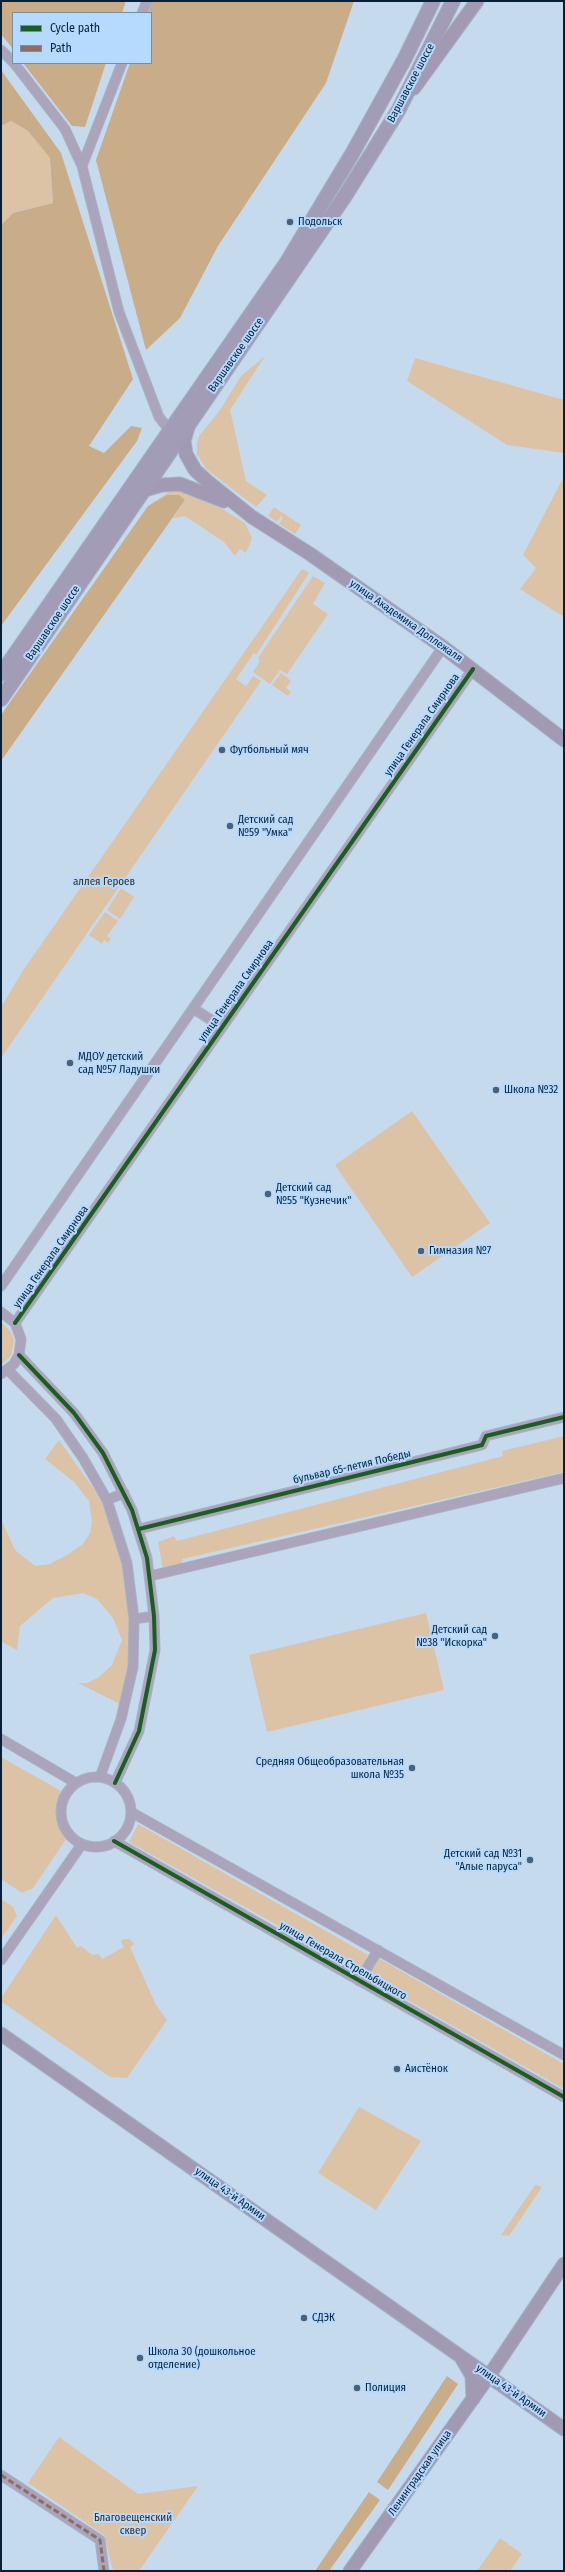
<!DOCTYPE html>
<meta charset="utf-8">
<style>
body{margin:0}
#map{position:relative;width:565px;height:2572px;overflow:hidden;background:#c6daee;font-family:"Fira Sans Condensed",sans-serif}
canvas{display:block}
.frame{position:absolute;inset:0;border:2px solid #072037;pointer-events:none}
.legend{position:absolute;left:12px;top:12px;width:140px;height:52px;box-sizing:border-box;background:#b6dafe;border:1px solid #7090ae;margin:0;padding:5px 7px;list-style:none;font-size:12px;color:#072037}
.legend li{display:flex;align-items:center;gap:8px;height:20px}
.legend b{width:20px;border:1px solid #7090ae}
</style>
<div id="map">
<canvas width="565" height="2572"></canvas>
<div class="frame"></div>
<ul class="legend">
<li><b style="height:5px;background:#1b5e20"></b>Cycle path</li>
<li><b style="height:5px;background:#8d6e63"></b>Path</li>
</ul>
</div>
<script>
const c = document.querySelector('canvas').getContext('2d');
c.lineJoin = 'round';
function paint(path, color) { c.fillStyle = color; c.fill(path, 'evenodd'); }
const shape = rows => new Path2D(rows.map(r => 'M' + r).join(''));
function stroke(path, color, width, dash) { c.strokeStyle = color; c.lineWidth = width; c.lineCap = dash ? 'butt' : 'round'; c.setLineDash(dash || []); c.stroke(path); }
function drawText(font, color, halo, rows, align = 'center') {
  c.font = font + ' "Fira Sans Condensed",sans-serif'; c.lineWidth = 4; c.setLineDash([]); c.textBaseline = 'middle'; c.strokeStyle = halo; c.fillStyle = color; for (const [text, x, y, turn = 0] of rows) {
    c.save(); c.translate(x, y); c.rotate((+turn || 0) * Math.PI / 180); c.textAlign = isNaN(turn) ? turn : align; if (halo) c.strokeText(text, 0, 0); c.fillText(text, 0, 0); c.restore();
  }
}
paint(shape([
 [11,121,28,131,50,158,53,203,13,213,1,225,1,126],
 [265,356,230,410,246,481,267,495,256,507,206,469,197,454,197,444,199,436,220,410,241,376],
 [415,358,564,400,564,453,507,445,407,381],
 [564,476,564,617,520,589,536,568,523,555],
 [173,489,197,493,245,523,252,538,246,553,240,549,235,556,224,542,185,516,173,518,185,500,170,495,148,506],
 [274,507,301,525,295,534,279,524,283,517,281,516,277,522,268,516],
 [302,569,309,573,256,655,254,653,236,679,246,686,253,676,261,681,1,1058,1,1007,24,969],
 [313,576,325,583,313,604,328,614,287,674,280,670,270,684,253,672,260,661,258,658],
 [281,673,291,681,286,688,291,692,288,696,272,685],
 [121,888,134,897,120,919,107,910],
 [105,912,118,921,107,936,111,939,108,943,104,940,102,944,89,935],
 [412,1111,490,1223,412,1277,335,1165],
 [1,1322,11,1332,14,1340,11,1356,1,1365],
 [564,1436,564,1472,182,1559,182,1564,163,1569,158,1542,174,1536,177,1541,503,1456,502,1451],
 [59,1440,106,1506,124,1568,131,1622,130,1658,120,1704,78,1683,87,1683,99,1677,112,1665,122,1640,113,1618,97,1599,83,1593,53,1598,20,1626,17,1650,1,1641,1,1519,15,1550,35,1566,50,1564,67,1555,83,1544,90,1533,92,1522,89,1501,74,1482,45,1459],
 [426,1613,444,1690,267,1732,249,1655],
 [1,1757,61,1791,56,1810,61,1830,67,1838,33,1888,22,1893,1,1879],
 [138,1824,368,1955,359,1971,129,1842],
 [1,1899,13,1907,17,1916,1,1939],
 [56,1915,77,1948,81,1946,92,1955,99,1954,102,1959,124,1947,121,1941,124,1939,130,1939,134,1944,130,1947,156,2005,167,2020,127,2078,110,2077,2,2002,1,1998],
 [378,1958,564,2064,564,2089,367,1977],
 [359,2107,421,2141,376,2210,318,2173],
 [535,2185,542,2187,509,2236,501,2235],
 [59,2437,138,2494,198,2486,139,2571,113,2571,104,2535,28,2483],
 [500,2538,522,2554,510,2571,477,2571]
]), '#dcc3a6');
paint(shape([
 [1,1,126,1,122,13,13,13,13,49,1,34],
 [152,1,354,1,326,83,218,246,180,318,146,350,96,160,130,63,151,63,151,13,148,13],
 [23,63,106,63,85,127,72,126],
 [1,70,61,153,133,379,89,446,104,453,131,426,142,428,137,441,1,626,1,225,13,213,53,203,50,158,28,131,11,121,1,126],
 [167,495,179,495,185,500,1,761,1,715,148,506],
 [447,2376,458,2384,388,2490,377,2482],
 [369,2492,380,2500,329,2571,315,2571]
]), '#c9ad89');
const street = shape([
 [142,13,147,1],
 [1,50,13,62],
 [14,63,65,129,82,166,119,312,159,417,170,431],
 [82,166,122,63],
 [194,1009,222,1027],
 [1,1286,443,647],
 [1,1312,15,1323,21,1339,19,1355,14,1364,1,1374],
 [15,1323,473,669],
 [19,1355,74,1413,103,1453,132,1510,147,1558,154,1616,155,1650,139,1731,115,1783],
 [8,1370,56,1419,83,1458,107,1500,127,1563,134,1619,133,1667,121,1719,100,1777],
 [107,1500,124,1493],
 [139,1529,482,1445,486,1436,564,1417],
 [150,1576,564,1478],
 [134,1619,154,1616],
 [1,1739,76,1783],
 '61 1812a35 35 0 1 1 70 0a35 35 0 1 1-70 0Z',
 [131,1812,564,2055],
 [114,1841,564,2097],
 [1,1960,82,1844],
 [359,1981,378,1950],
 [1,2475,100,2540,104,2571]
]);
const secondary = shape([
 [414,88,477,1],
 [188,427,184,441,186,454,195,470,207,481,252,517,310,554,443,647,564,740],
 [141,491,162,485,180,484,224,501],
 [1,2034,564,2429],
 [462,2359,472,2376,473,2399],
 [350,2571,489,2376,564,2264]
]);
const primary = shape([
 [1,674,287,262,352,154,404,60,433,1],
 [1,699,345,196,398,111,453,1]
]);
stroke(street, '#a3b5c6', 11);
stroke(secondary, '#a3b5c6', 15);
stroke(primary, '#a3b5c6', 16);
stroke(street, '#aba4ba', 9);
stroke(secondary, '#a299b2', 13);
stroke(primary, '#a29cb7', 14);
stroke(shape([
 [1,2475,100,2540,104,2571]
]), '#8d6e63', 3, [6, 3]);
stroke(shape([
 [15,1323,473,669],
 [19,1355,74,1413,103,1453,132,1510,147,1558,154,1616,155,1650,139,1731,115,1783],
 [139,1529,482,1445,486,1436,564,1417],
 [114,1841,564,2097]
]), '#1b5e20', 4);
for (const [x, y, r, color] of [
 [290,222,4,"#4a6177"],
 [222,750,4,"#4a6177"],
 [230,826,4,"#4a6177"],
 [70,1063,4,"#4a6177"],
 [496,1090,4,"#4a6177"],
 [268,1194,4,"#4a6177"],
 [421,1251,4,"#4a6177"],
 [495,1636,4,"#4a6177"],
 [412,1768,4,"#4a6177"],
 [530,1860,4,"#4a6177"],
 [397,2069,4,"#4a6177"],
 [304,2318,4,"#4a6177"],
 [140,2358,4,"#4a6177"],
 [357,2388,4,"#4a6177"]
]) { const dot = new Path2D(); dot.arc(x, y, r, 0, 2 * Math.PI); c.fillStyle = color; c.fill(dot); stroke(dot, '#b6dafe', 1.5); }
drawText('11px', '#072037', '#b6dafe', [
 ["Варшавское шоссе",411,83,-62],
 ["Варшавское шоссе",236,355,-55],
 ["улица Академика Доллежаля",406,621,35],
 ["Варшавское шоссе",53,623,-56],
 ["улица Генерала Смирнова",422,725,-55],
 ["улица Генерала Смирнова",236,991,-55],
 ["улица Генерала Смирнова",51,1257,-55],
 ["бульвар 65-летия Победы",352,1467,-13],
 ["улица Генерала Стрельбицкого",343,1961,30],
 ["улица 43-й Армии",230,2194,35],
 ["улица 43-й Армии",511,2391,35],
 ["Ленинградская улица",420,2473,-55]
]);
drawText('11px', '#072037', '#b6dafe', [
 ["Подольск",298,222],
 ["Футбольный мяч",230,750],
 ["Детский сад",238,820],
 ["№59 \"Умка\"",238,833],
 ["МДОУ детский",78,1057],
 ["сад №57 Ладушки",78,1070],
 ["Школа №32",504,1090],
 ["Детский сад",276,1188],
 ["№55 \"Кузнечик\"",276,1201],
 ["Гимназия №7",429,1251],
 ["Детский сад",487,1630,"right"],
 ["№38 \"Искорка\"",487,1643,"right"],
 ["Средняя Общеобразовательная",404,1762,"right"],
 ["школа №35",404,1775,"right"],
 ["Детский сад №31",522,1854,"right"],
 ["\"Алые паруса\"",522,1867,"right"],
 ["Аистёнок",405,2069],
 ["СДЭК",312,2318],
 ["Школа 30 (дошкольное",148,2352],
 ["отделение)",148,2365],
 ["Полиция",365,2388]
], 'left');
drawText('11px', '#392918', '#b6dafe', [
 ["аллея Героев",104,882],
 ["Благовещенский",133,2518],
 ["сквер",133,2531]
]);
</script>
